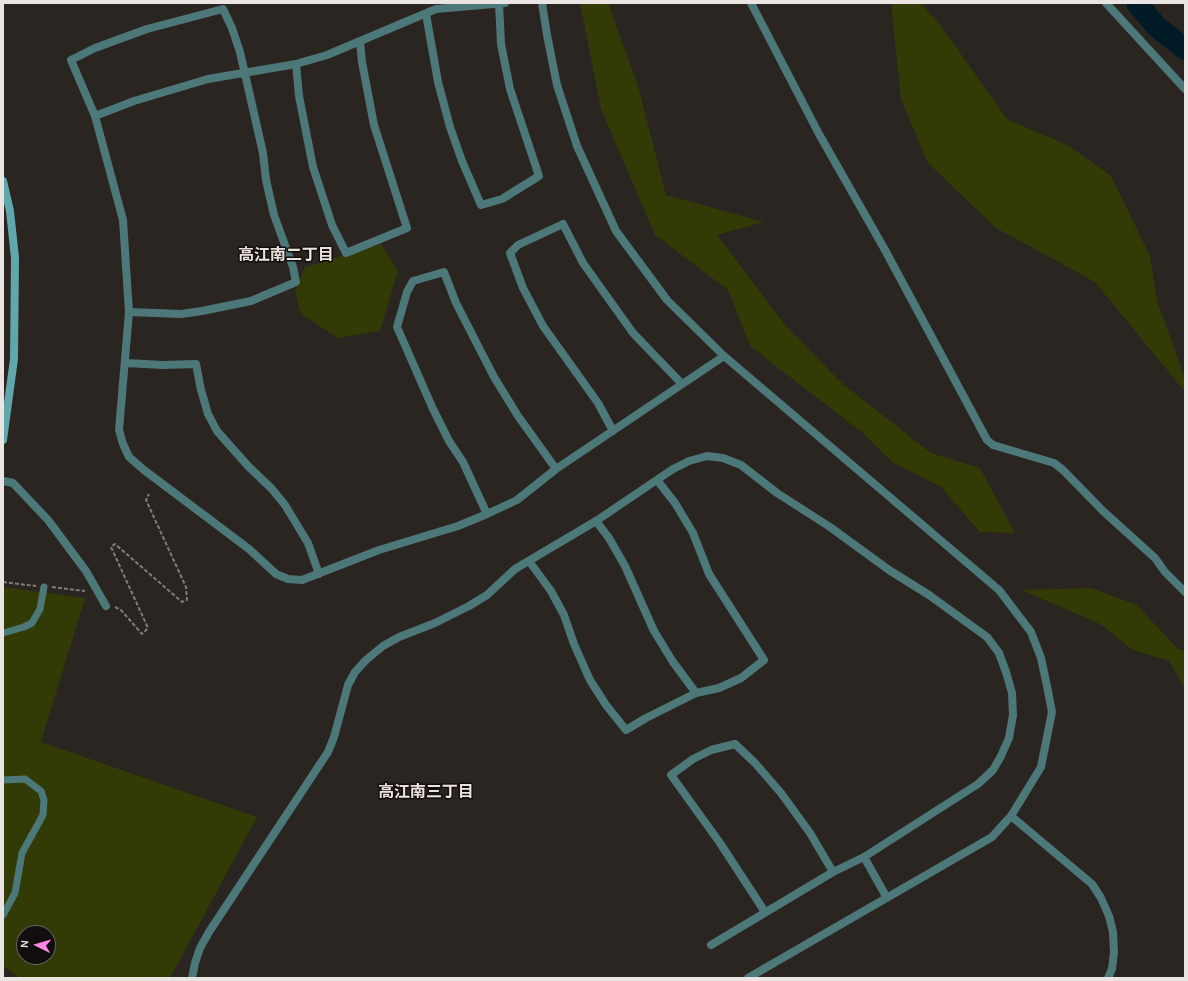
<!DOCTYPE html>
<meta charset="utf-8">
<style>
body{margin:0}
#map{position:relative;width:1188px;height:981px;overflow:hidden;background:#2b2521;font-family:Karla,sans-serif}
canvas{display:block}
.frame{position:absolute;inset:0;border:4px solid #eae5e2;pointer-events:none}
.north{position:absolute;left:16px;top:925px;width:40px;height:40px;box-sizing:border-box;background:#120e0d;border:1px solid #686462;border-radius:50%;rotate:275deg;font-size:11px;font-weight:700;line-height:16px;text-align:center;color:#eae5e2}
.north::after{content:'';display:block;margin:auto;width:14px;height:18px;background:#fc86e4;clip-path:polygon(50% 0,100% 100%,50% 72%,0 100%)}
</style>
<div id="map">
<canvas width="1188" height="981"></canvas>
<div class="frame"></div>
<div class="north">N</div>
</div>
<script>
const c = document.querySelector('canvas').getContext('2d');
c.lineJoin = 'round';
function paint(path, color) { c.fillStyle = color; c.fill(path, 'evenodd'); }
const shape = rows => new Path2D(rows.map(r => 'M' + r).join(''));
function stroke(path, color, width, dash) { c.strokeStyle = color; c.lineWidth = width; c.lineCap = dash ? 'butt' : 'round'; c.setLineDash(dash || []); c.stroke(path); }
function drawText(font, color, halo, rows, align = 'center') {
  c.font = font + ' Karla,"Noto Sans JP",sans-serif'; c.lineWidth = 3; c.setLineDash([]); c.textBaseline = 'middle'; c.strokeStyle = halo; c.fillStyle = color; for (const [text, x, y, turn = 0] of rows) {
    c.save(); c.translate(x, y); c.rotate((+turn || 0) * Math.PI / 180); c.textAlign = isNaN(turn) ? turn : align; if (halo) c.strokeText(text, 0, 0); c.fillText(text, 0, 0); c.restore();
  }
}
paint(shape([
 [580,3,608,3,638,86,666,195,764,222,717,235,786,326,843,384,931,453,980,468,1015,533,980,532,941,487,892,462,864,434,750,346,728,290,655,235,601,109],
 [891,3,920,3,939,23,1007,119,1069,146,1111,176,1150,256,1157,301,1185,378,1185,392,1095,282,996,228,928,163,901,99],
 [381,244,398,271,380,331,338,338,301,314,295,291,305,267],
 [3,587,85,598,41,742,257,817,170,978,20,978,3,966],
 [24,933,48,933,48,957,24,957],
 [1091,588,1137,605,1177,648,1185,651,1185,688,1169,661,1133,650,1100,624,1021,590]
]), '#323a05');
stroke(shape([
 [1137,3,1156,26,1185,49]
]), '#001b27', 22);
stroke(shape([
 [3,582,36,586],
 [52,587,85,591],
 [115,607,121,610,142,634,148,628,111,547,115,544,182,602,187,600,186,587,146,500,149,494]
]), '#817c78', 2, [4, 2]);
stroke(shape([
 [3,633,24,627,32,623,40,609,44,587],
 [3,780,25,779,41,791,44,800,43,815,22,853,15,893,3,915]
]), '#4d787a', 7);
stroke(shape([
 [542,3,547,35,557,85,577,146,616,231,667,300,724,356,999,590,1031,632,1041,658,1047,686,1052,712,1041,767,1011,816,992,837,748,978],
 [751,3,819,134,885,250,987,440,993,445,1054,463,1063,470,1103,511,1155,558,1165,572,1185,592],
 [1106,3,1185,89],
 [426,14,438,82,450,127,462,161,481,205,502,199,539,176,510,89,501,44,499,3],
 [296,64,299,96,313,167,332,225,346,253,407,228,374,125,362,62,360,42],
 [95,116,134,101,208,79,296,64,327,55,436,9,505,3],
 [129,312,181,314,202,311,251,301,296,282,293,267,274,215,266,180,263,153,240,52,232,28,223,9,147,29,95,48,71,60,95,116,123,220,129,312,119,430,123,444,129,457,144,470,249,549,276,574,288,579,302,580,379,550,458,526,487,514,517,500,556,469,724,356],
 [126,363,163,365,196,364,201,390,208,414,217,431,248,466,272,489,285,505,308,543,319,574],
 [613,431,598,403,543,326,523,288,510,253,518,245,563,224,583,263,633,333,682,384],
 [3,481,13,483,48,520,86,571,106,606],
 [487,514,463,462,449,441,433,409,397,327,407,292,413,281,444,272,456,303,494,377,518,416,556,469],
 [596,521,609,538,625,566,654,631,673,662,696,693],
 [529,561,551,591,564,615,574,644,590,680,606,705,626,730,646,718,696,693,719,688,741,678,764,660,709,574,693,533,675,503,657,480],
 [1011,816,1092,884,1101,898,1109,916,1113,932,1114,952,1112,969,1108,978],
 [864,857,887,898],
 [765,912,720,843,671,775,693,759,711,750,735,744,755,763,781,793,810,833,833,872],
 [192,978,195,963,200,948,209,932,328,752,334,737,348,685,355,672,366,660,383,646,399,637,435,623,469,606,487,595,515,569,596,521,673,469,689,461,707,456,723,458,741,465,777,493,830,527,889,570,929,595,987,637,999,653,1006,672,1012,693,1013,715,1009,738,1001,756,993,770,978,784,864,857,833,872,711,945]
]), '#4d787a', 8);
stroke(shape([
 [3,181,10,211,15,258,14,359,3,440]
]), '#5fa7ab', 8);
drawText('bold 16px', '#ece2dd', '#120e0d', [
 ["高江南二丁目",286,255],
 ["高江南三丁目",426,792]
]);
</script>
